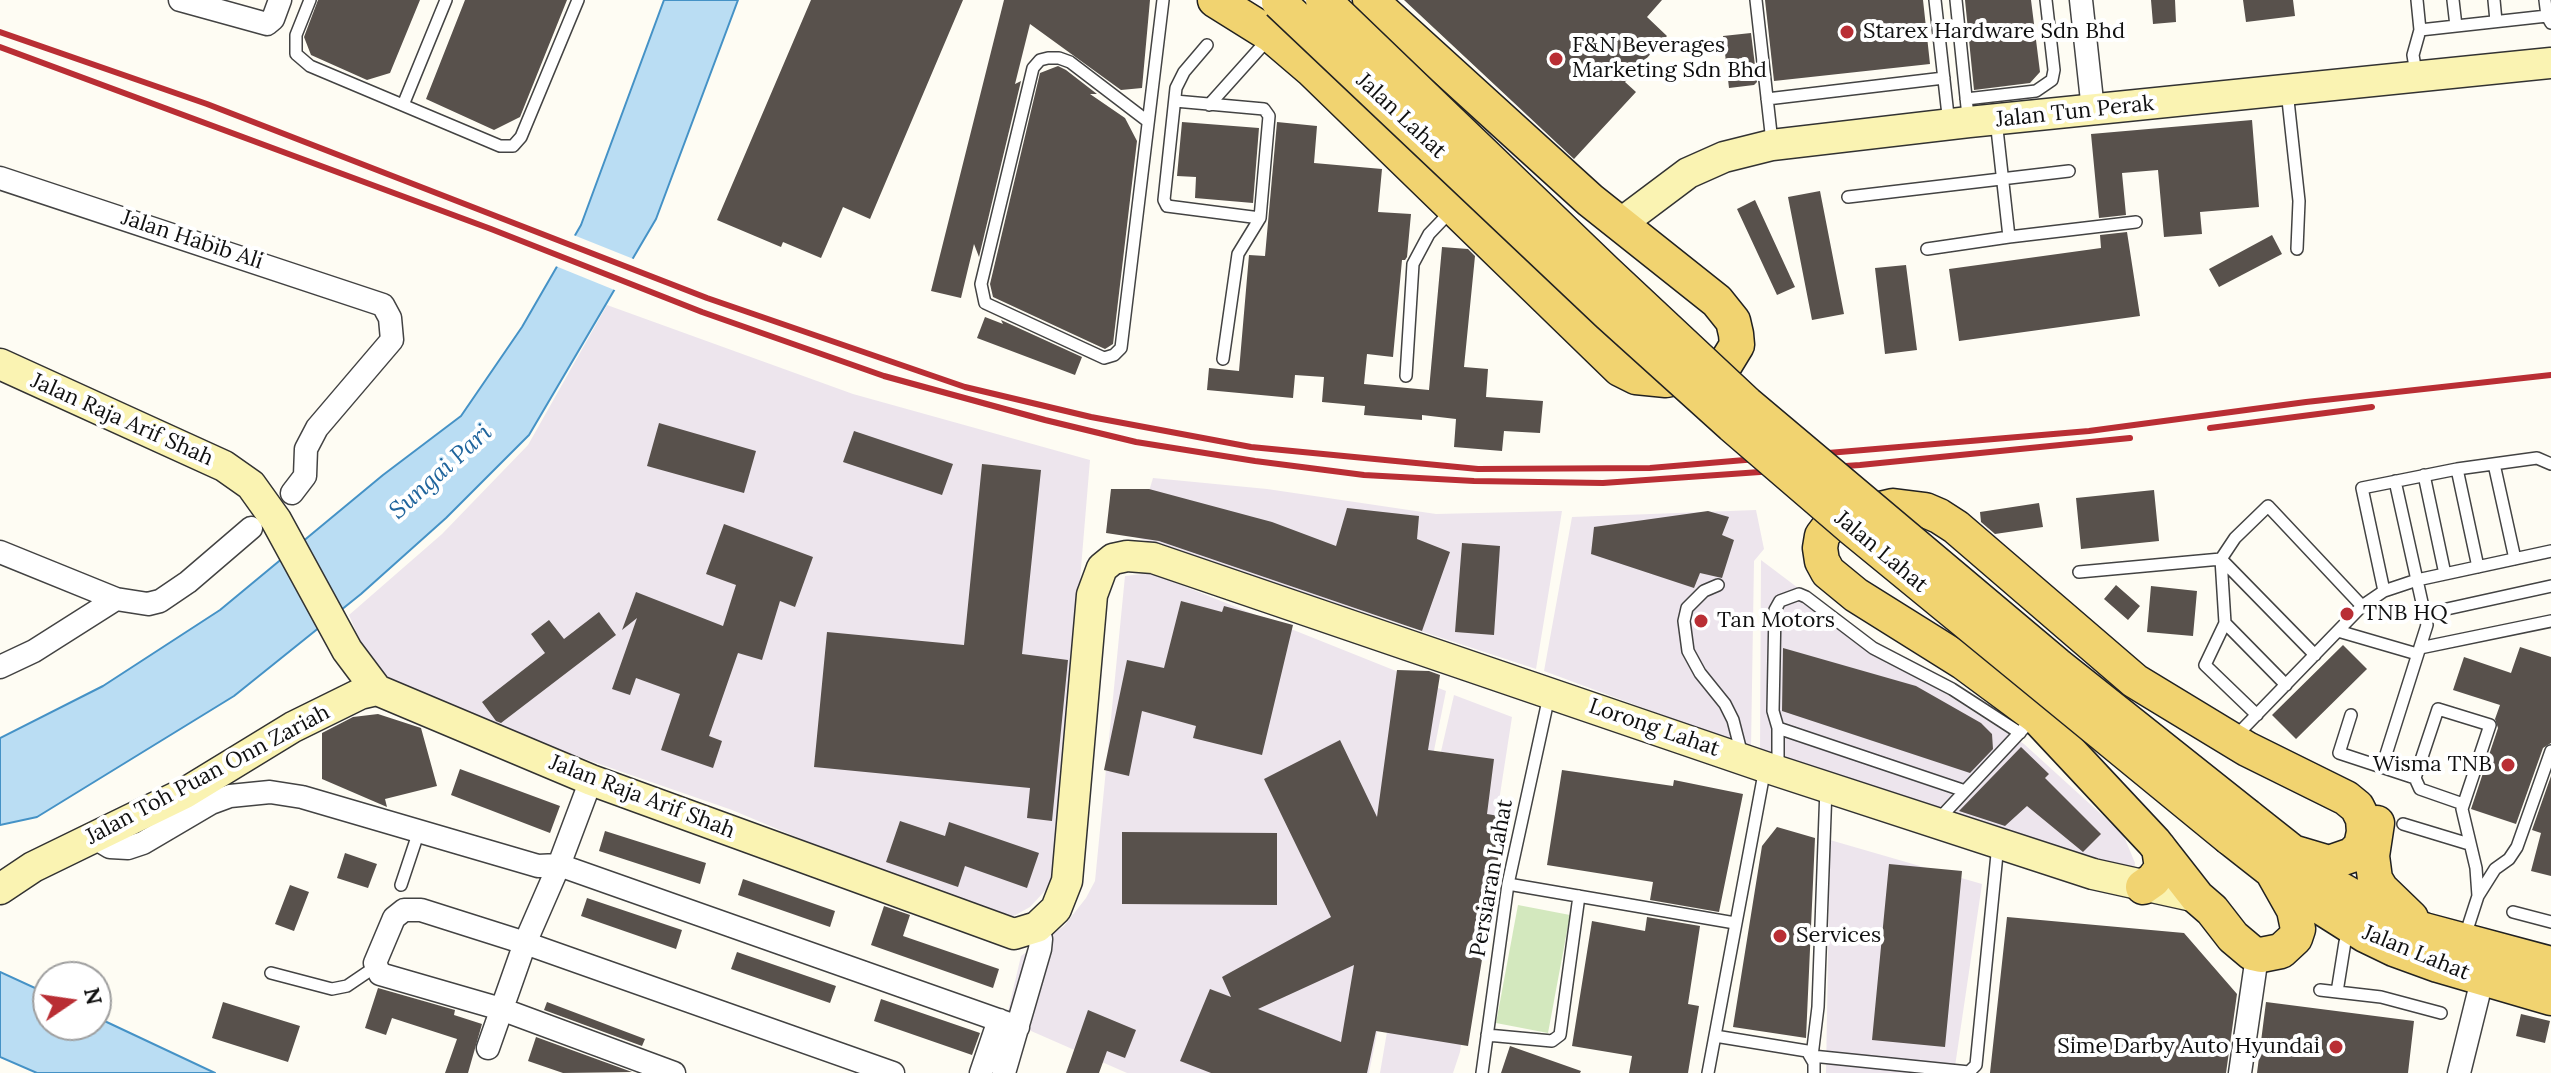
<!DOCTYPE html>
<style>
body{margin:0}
#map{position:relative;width:2551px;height:1073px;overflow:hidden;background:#fefcf3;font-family:Lora,serif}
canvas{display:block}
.north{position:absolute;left:32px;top:961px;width:80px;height:80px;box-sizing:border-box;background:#fff;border:2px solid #9f9f9f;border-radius:50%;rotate:77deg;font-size:22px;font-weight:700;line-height:32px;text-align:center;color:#101010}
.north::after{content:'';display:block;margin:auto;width:28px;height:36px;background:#b92e34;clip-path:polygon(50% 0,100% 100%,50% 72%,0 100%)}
</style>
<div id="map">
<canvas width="2551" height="1073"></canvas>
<div class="north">N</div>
</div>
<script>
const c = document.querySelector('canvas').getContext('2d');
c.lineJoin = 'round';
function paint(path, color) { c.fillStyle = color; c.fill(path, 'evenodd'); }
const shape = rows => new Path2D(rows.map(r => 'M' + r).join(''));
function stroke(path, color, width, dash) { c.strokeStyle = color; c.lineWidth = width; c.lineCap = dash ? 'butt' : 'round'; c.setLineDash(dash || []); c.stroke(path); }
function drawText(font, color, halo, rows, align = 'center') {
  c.font = font + ' Lora,serif'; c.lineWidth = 8; c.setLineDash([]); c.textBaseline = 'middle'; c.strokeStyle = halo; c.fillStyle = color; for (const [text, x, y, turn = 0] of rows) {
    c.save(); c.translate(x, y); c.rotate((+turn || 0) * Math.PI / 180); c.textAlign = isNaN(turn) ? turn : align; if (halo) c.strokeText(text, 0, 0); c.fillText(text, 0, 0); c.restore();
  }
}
paint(shape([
 [607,305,853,394,1090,460,1055,880,1030,907,1001,923,732,810,380,688,349,615,442,534,528,445],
 [1153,478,1267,489,1436,514,1562,511,1536,669,1135,537],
 [1756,510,1764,549,1754,561,1751,748,1544,671,1572,517],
 [1761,560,1895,661,2024,744,2123,834,2135,863,2133,878,1760,754],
 [1151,573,1446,691,1369,1073,1127,1073,1006,1020,1021,956,1064,926,1086,898,1095,881,1125,576],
 [1454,695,1512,717,1460,1052,1453,1073,1380,1073,1417,856],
 [1830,840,1982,884,1954,1073,1826,1073]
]), '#ede5ed');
paint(shape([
 [1518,905,1570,915,1548,1033,1496,1023]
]), '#d3e8be');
const water = shape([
 [664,0,738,0,656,219,529,435,446,518,361,594,234,696,37,817,0,825,0,738,103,686,220,610,383,475,461,416,522,327,581,225,664,0],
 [0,972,48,994,48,1025,96,1025,96,1017,215,1073,37,1073,0,1057,0,972]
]);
paint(water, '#baddf3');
stroke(water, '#4592c6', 2);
paint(shape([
 [571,234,636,260,617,291,553,265]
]), '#fefcf3');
paint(shape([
 [318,0,420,0,390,73,367,80,311,55,304,37],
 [465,0,567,0,520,117,494,130,426,99],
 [811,0,963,0,870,219,843,207,821,258,783,242,781,247,717,220],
 [1004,0,1150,0,1142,88,1121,90,1030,24,1015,84,1021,81,979,257,974,244,961,298,931,291],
 [1404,0,1662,0,1647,17,1667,36,1625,82,1636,92,1574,159],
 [1765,0,1923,0,1930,64,1774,81],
 [1965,0,2031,0,2040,72,2030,83,1974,90],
 [2151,0,2175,0,2176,22,2153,24],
 [2243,0,2293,0,2295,16,2246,22],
 [1751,33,1757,82,1754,85,1729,88,1723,36],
 [1058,66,1066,70,1097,94,1090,94,1125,118,1137,141,1113,344,1105,349,993,297,990,284,1040,73],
 [2252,120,2259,207,2200,212,2202,234,2164,237,2158,170,2122,173,2126,215,2099,218,2091,134],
 [1182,122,1259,128,1253,203,1195,198,1196,177,1177,176],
 [1277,122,1317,126,1314,163,1382,169,1378,212,1411,214,1407,257,1405,260,1402,260,1393,357,1367,354,1364,384,1429,390,1442,247,1468,249,1475,256,1464,367,1488,369,1486,397,1543,401,1540,433,1504,431,1502,451,1454,447,1456,419,1422,415,1422,420,1364,415,1365,406,1322,402,1324,377,1295,375,1293,398,1207,390,1209,368,1239,371,1249,255,1265,256],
 [1820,191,1844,314,1812,320,1788,197],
 [1755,200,1795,287,1777,295,1737,209],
 [2127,232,2140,316,1959,341,1949,269,2101,248,2100,235],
 [2272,235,2282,254,2219,287,2209,269],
 [1906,265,1917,350,1885,354,1875,268],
 [985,317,1003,324,1001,320,1082,357,1075,375,977,338],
 [659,423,756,451,744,493,647,466],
 [854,431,953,464,942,495,843,462],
 [982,464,1041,470,1022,654,1068,660,1052,821,1027,818,1030,788,814,767,827,632,964,645],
 [1111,489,1149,489,1272,522,1336,546,1347,508,1419,516,1417,539,1450,552,1422,631,1159,541,1106,533],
 [2154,490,2159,541,2081,549,2076,498],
 [2039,503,2043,527,1995,534,1981,522,1980,512],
 [1708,511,1729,517,1722,535,1734,540,1722,578,1700,573,1694,588,1591,554,1594,527],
 [724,524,813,557,795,607,780,601,762,660,738,653,709,736,722,741,713,768,661,750,680,694,636,678,630,695,612,689,637,618,622,630,636,592,723,626,736,585,706,574],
 [1462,543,1500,546,1494,635,1455,632],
 [2116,585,2140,606,2128,620,2104,599],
 [2151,586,2197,591,2193,636,2147,632],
 [1181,601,1222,612,1224,606,1293,625,1262,755,1193,738,1196,726,1142,711,1129,776,1104,770,1127,660,1164,668],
 [599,612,616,635,501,723,496,721,482,702,545,653,531,634,549,620,564,639],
 [2343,645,2367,669,2296,739,2272,715],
 [2520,647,2551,657,2551,743,2543,748,2516,824,2471,809,2498,728,2495,719,2500,705,2453,690,2464,657,2511,673],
 [1783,648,1916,686,1981,723,1992,734,1993,749,1970,773,1782,711],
 [1397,670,1429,671,1440,675,1428,750,1494,759,1487,814,1505,817,1468,1046,1376,1031,1367,1073,1211,1073,1180,1061,1210,989,1231,997,1222,977,1331,917,1264,779,1340,740,1377,817],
 [1354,965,1341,1042,1258,1009],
 [378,714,421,728,437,786,385,799,387,807,322,779,322,733,353,717],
 [2021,747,2049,774,2045,778,2101,834,2083,852,2027,806,2005,826,1959,811],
 [460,769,560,806,550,833,451,795],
 [1562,770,1673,786,1674,780,1743,794,1719,912,1650,900,1653,882,1547,865],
 [2551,776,2551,876,2531,871,2541,833,2532,830],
 [900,821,945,836,949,822,1039,853,1027,888,965,866,958,887,886,862],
 [1777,827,1815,838,1806,1038,1733,1027,1762,846],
 [605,831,706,863,700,884,599,851],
 [1122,832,1277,833,1277,905,1122,904],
 [345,853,377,864,368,888,337,878],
 [1889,864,1962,871,1945,1047,1872,1040],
 [743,879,835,911,830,927,738,895],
 [290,885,309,892,294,931,275,924],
 [587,898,682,930,676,949,581,916],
 [884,906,910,915,903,936,999,969,993,988,871,945],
 [1647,917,1700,926,1688,1004,1699,1006,1688,1073,1629,1073,1632,1056,1572,1046,1592,921,1645,931],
 [2007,917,2184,933,2237,994,2226,1073,1990,1073],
 [737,952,836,986,830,1003,731,969],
 [378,988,455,1010,454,1015,482,1024,468,1073,445,1073,457,1039,392,1018,386,1035,365,1028],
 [881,999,980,1033,972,1055,874,1021],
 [223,1002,300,1026,288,1062,212,1038],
 [547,1002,645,1039,642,1046,544,1010],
 [2266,1002,2414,1021,2408,1073,2257,1073],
 [1088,1010,1136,1030,1125,1058,1107,1051,1099,1073,1066,1073],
 [2521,1014,2550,1021,2545,1043,2516,1036],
 [536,1037,632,1072,563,1073,528,1061],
 [1510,1046,1581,1071,1580,1073,1501,1073]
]), '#58514c');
const lane = shape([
 [310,0,296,35,296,54,310,66,500,146,513,146,521,137,578,0],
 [1756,0,1772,142],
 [1935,0,1949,124],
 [1956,0,1967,107],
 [2453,0,2456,26],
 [2494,0,2496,21],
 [2545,0,2547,16,2551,23],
 [2420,30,2547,16],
 [1207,45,1184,72,1176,88,1164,200,1167,206,1260,218],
 [2416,73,2413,55,2420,30,2417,0],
 [2287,91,2299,201,2297,249],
 [1767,99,1944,78],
 [1966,99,2036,91,2052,80,2054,70,2046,0],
 [1175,101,1264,109,1269,116,1260,218,1238,254,1223,359],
 [403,105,446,0],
 [1209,105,1270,37],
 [1146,120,1070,62,1059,58,1048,58,1040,60,1033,68,981,284,985,303,1104,358,1114,355,1121,348,1163,0],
 [1996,120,2009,237,2136,222],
 [1848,197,2069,171],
 [1927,249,2009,237],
 [1406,376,1413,264,1429,234,1451,211],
 [2494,464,2515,559],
 [2457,469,2478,567],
 [2424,475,2445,574],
 [2079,572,2221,559,2315,655],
 [1718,585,1704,591,1687,608,1684,621,1688,651,1700,673,1725,704,1733,720,1742,755],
 [2384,591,2362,488,2457,469,2537,458,2551,464],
 [2424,614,2551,586],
 [2225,623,2286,685],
 [2338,631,2417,654],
 [2420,648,2551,621],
 [2257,715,2205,665,2225,623,2221,559,2235,538,2268,506,2362,606],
 [2351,715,2339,753,2415,778],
 [1778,728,1773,711,1775,610,1780,601,1799,594,1806,597,1873,648,1952,689,2020,733],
 [2234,738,2362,606,2384,591,2417,580,2551,551],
 [2382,767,2427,625,2395,481],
 [1778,771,1778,728,1965,791,1938,820],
 [1826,788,1818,1007,1812,1056,1969,1072,1976,1065,1998,844],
 [1965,791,2025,727],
 [2463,804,2420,789,2415,778,2438,709,2490,725,2462,809,2476,868,2478,896],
 [2403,824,2469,844],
 [1508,884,1735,923],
 [401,885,419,831],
 [2513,912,2551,922],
 [2464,939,2478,896,2495,869,2509,859,2517,847,2551,751],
 [271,973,332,989,347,986,375,967],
 [2320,990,2381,997,2441,1013],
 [2337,992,2345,942],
 [1487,1035,1552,1041,1560,1035,1579,896],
 [1715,1036,1807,1051,1814,1063,1814,1073],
 [1482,1073,1508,884,1549,696],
 [1708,1073,1765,768]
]);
const street = shape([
 [180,0,267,24,273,19,280,0],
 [2081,0,2093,110],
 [0,178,383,305,390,318,392,340,317,428,306,449,305,476,292,493],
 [0,552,116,599,148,604,160,601,188,582,251,528],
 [0,667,34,651,116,599],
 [95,838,110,847,128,848,143,843,211,803,230,796,270,792,302,797,538,866,559,865,1018,1027],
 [488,1048,525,943,559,865,591,780],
 [674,1073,501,1009,380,974,375,963,394,918,404,910,421,910,525,943,893,1073],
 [981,1073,999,1020],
 [1004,1073,1040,949,1041,939,1037,927],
 [2240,1073,2255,970],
 [2459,1073,2482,980]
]);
const secondary = shape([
 [1620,224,1688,173,1724,157,1772,145,1969,122,2551,63],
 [0,364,224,466,251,485,276,520,347,650,377,690,591,780,1014,934,1037,927,1056,909,1067,881,1092,595,1102,568,1113,559,1127,556,1153,558,1765,767,2093,874,2197,897],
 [0,889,33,867,185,793,293,727,360,694,377,690]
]);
const primary = shape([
 [1215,0,1271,35,1312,70,1620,369,1636,377,1666,380,1719,369,1726,363,1737,345,1736,334,1733,321,1717,301,1590,200,1370,0],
 [2247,816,2338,888,2384,914,2424,930,2551,964],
 [2377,823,2372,856,2375,879,2381,889,2411,918],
 [2230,838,2305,897,2365,935,2394,949,2438,965,2551,998],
 [2272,871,2294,910,2298,929,2295,938,2281,951,2261,955,2252,953,2233,937,2212,910,2197,897,2154,842,2036,716,1963,662,1856,595,1828,572,1822,561,1820,548,1822,536,1828,528,1846,517,1893,506,1925,510,1939,516,1956,527,2135,681,2247,749,2346,798,2357,807,2363,819,2364,832,2361,846,2352,855,2329,863,2292,852],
 [2143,887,2153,880,2162,868,2159,848]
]);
stroke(lane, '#434343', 14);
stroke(street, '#434343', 25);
stroke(secondary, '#323232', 33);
stroke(primary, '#212121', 37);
stroke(lane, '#fff', 11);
stroke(street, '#fff', 22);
stroke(secondary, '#faf3b2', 30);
stroke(primary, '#f1d370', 34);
stroke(shape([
 [0,32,207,104,707,298,965,387,1091,417,1251,447,1478,469,1650,468,2089,431,2306,402,2551,375],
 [0,47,491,229,702,312,884,376,1045,420,1136,442,1255,461,1364,475,1474,481,1603,483,1860,465,2130,438],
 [2210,428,2372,407]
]), '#b92e34', 6);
const primaryBridge = shape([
 [1323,0,1606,272,1747,404,2057,665,2247,816],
 [1279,2,1609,314,1732,425,1853,529,2230,838]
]);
stroke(primaryBridge, '#212121', 37, []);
stroke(primaryBridge, '#f1d370', 34);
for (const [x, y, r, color] of [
 [1847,32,8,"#b92e34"],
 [1556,59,8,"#b92e34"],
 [2347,614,8,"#b92e34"],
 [1701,621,8,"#b92e34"],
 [2508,765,8,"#b92e34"],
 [1780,936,8,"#b92e34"],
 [2336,1047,8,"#b92e34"]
]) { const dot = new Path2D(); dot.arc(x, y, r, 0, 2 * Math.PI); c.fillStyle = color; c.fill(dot); stroke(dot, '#fff', 3); }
drawText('22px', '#101010', '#fff', [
 ["Starex Hardware Sdn Bhd",1863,32],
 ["F&N Beverages",1572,46],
 ["Marketing Sdn Bhd",1572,71],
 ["TNB HQ",2363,614],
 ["Tan Motors",1717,621],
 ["Wisma TNB",2492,765,"right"],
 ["Services",1796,936],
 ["Sime Darby Auto Hyundai",2320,1047,"right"]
], 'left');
drawText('22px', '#101010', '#fff', [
 ["Jalan Tun Perak",2075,112,-6],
 ["Jalan Lahat",1401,116,43],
 ["Jalan Habib Ali",192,240,18],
 ["Jalan Raja Arif Shah",122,420,24],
 ["Jalan Lahat",1881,552,40],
 ["Lorong Lahat",1654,728,19],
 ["Jalan Toh Puan Onn Zariah",208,775,-28],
 ["Jalan Raja Arif Shah",642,797,21],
 ["Persiaran Lahat",1492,878,-80],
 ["Jalan Lahat",2416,953,22]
]);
drawText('italic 24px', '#1f649c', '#fff', [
 ["Sungai Pari",441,472,-42]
]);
</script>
